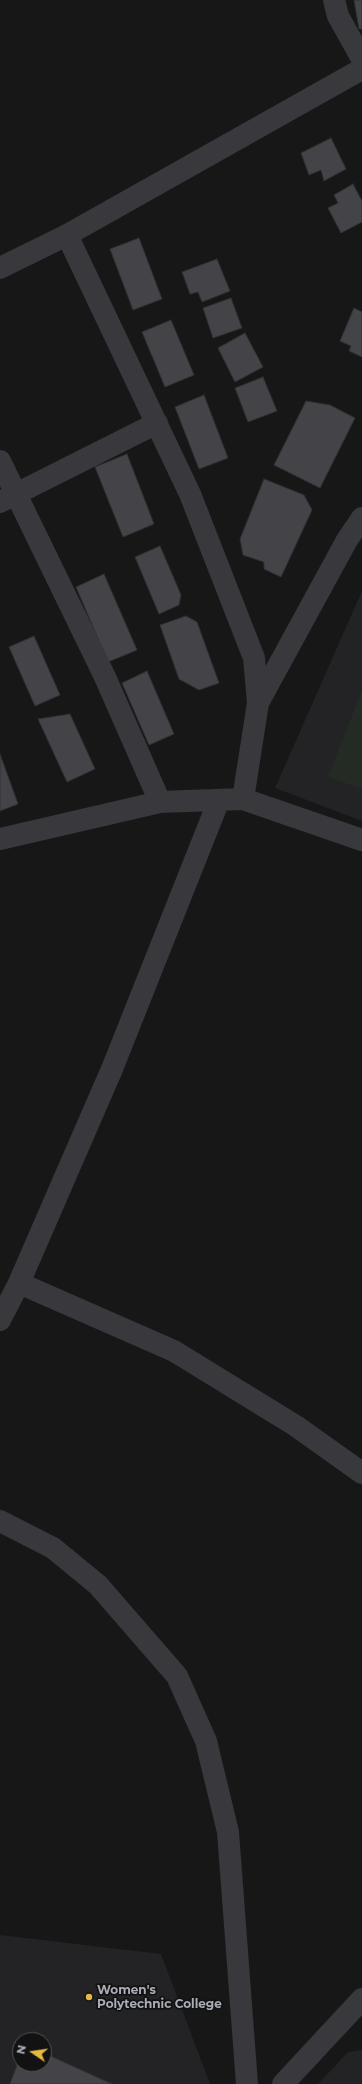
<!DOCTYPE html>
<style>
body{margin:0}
#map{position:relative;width:362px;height:2084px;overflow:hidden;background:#171718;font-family:Montserrat,sans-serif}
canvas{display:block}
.north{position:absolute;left:12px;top:2032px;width:40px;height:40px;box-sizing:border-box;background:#121213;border:1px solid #4f5055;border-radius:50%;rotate:283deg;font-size:11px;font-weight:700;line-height:16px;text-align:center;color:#aaadb7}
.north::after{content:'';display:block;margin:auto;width:14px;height:18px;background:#e4b843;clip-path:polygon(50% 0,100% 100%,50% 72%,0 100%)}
</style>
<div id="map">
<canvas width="362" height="2084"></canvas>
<div class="north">N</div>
</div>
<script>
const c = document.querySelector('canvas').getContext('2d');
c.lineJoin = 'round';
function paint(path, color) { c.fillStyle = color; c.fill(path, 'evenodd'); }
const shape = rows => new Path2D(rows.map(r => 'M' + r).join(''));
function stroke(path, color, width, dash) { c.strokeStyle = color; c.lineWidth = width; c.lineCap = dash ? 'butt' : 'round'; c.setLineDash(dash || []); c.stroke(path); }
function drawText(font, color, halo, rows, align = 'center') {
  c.font = font + ' Montserrat,sans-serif'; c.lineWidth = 3.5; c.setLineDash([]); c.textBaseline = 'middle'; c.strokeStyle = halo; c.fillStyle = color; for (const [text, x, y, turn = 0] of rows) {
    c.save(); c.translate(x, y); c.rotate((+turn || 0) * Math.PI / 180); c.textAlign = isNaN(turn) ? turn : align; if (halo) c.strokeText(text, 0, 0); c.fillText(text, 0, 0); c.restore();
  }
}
paint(shape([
 [362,591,362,821,275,788],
 [0,1935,161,1954,210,2084,0,2084],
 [20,2040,44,2040,44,2064,20,2064],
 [362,2050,362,2084,318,2084,348,2052]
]), '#232325');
paint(shape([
 [362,690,362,789,328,777]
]), '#232b24');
const building = shape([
 [354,0,362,0,362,29,359,29,354,0],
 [331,138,346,169,324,181,321,170,309,175,301,153,331,138],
 [353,184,362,201,362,222,341,233,328,208,338,203,334,195,353,184],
 [139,238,162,299,133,310,110,249,139,238],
 [217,259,230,291,202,302,198,292,190,294,182,272,217,259],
 [231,298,242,328,213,338,203,308,231,298],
 [354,308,362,312,362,357,349,351,351,346,340,341,354,308],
 [171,320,194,375,165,387,142,332,171,320],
 [245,333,263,367,235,382,218,348,245,333],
 [263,377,277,411,248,422,235,388,263,377],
 [204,395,228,458,199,469,175,407,204,395],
 [306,401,330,405,355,418,320,488,274,465,306,401],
 [127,454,154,524,123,537,95,467,127,454],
 [264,479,304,495,312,510,281,577,264,569,264,562,243,555,240,539,264,479],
 [160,546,181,595,179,605,159,614,135,557,160,546],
 [104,574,137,650,108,662,76,587,104,574],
 [186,616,197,622,219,683,199,690,179,679,160,625,186,616],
 [34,636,60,695,35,706,9,647,34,636],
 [147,671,174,734,149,745,122,683,147,671],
 [70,714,95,769,67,782,38,719,70,714],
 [0,754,18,804,0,811,0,754],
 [44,2053,112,2084,10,2084,20,2057,20,2064,44,2064,44,2053]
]);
paint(building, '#444448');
stroke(building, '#313134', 1);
stroke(shape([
 [334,0,338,16,362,59],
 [67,235,190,494,254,658,258,703,243,799],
 [0,268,67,235,362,69],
 [0,461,105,677,160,802],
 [0,502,157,423],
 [258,703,347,540,362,518],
 [0,839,160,802,243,799,362,840],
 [19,1283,174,1351,296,1426,362,1473],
 [0,1320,19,1283,112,1069,219,800],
 [0,1521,53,1548,98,1585,177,1676,206,1741,228,1832,247,2084],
 [283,2084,362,1999]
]), '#38383d', 22);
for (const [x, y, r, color] of [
 [89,1997,4,"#e4b843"]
]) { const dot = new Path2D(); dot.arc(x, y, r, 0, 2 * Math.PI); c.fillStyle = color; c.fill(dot); stroke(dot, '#121213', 1.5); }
drawText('bold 12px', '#aaadb7', '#121213', [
 ["Women's",97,1990],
 ["Polytechnic College",97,2004]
], 'left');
</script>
